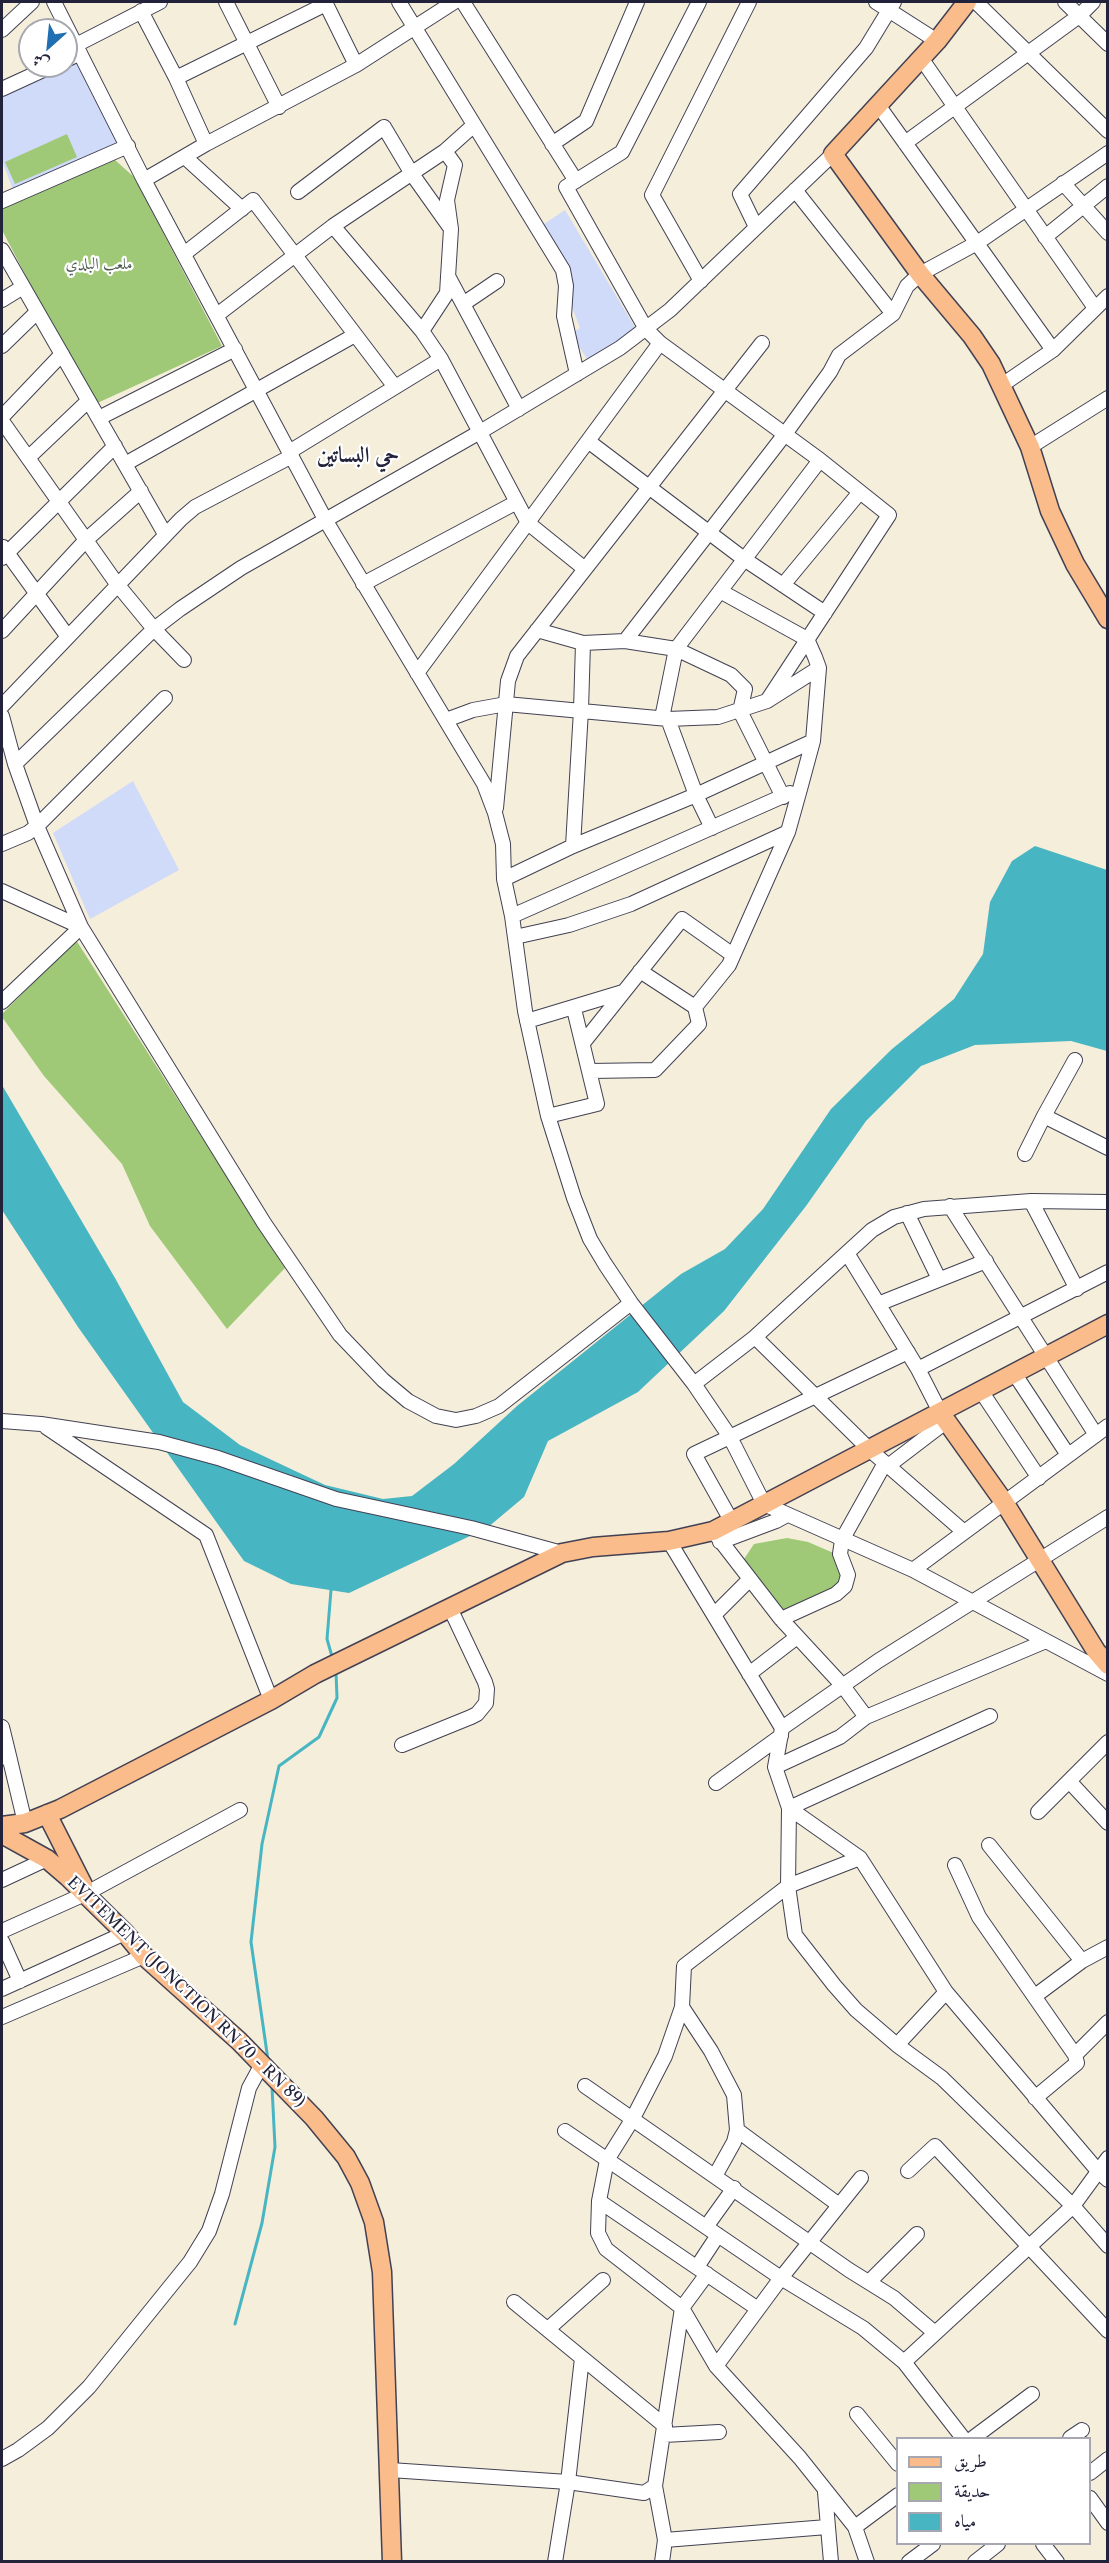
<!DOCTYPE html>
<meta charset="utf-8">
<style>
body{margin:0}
#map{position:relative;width:1109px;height:2563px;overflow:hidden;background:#f4eedb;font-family:"Libre Caslon Text",Amiri,serif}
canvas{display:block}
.frame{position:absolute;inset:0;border:3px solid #22223b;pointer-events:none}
.legend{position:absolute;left:896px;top:2437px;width:195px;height:108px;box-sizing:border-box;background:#fff;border:2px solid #a7a7b1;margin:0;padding:8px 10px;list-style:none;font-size:18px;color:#22223b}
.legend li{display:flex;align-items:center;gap:12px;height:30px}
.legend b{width:30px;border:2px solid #a7a7b1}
.north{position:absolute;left:18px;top:18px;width:60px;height:60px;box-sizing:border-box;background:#fff;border:2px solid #a7a7b1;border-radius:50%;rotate:207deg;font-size:16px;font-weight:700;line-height:24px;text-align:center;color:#22223b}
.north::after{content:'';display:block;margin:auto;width:21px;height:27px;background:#1f6fb2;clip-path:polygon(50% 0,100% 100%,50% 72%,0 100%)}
</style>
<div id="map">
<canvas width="1109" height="2563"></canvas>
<div class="frame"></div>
<ul class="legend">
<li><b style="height:8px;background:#fabc8b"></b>طريق</li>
<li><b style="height:16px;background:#9fc976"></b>حديقة</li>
<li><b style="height:16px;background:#48b5c3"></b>مياه</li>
</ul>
<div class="north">ش</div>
</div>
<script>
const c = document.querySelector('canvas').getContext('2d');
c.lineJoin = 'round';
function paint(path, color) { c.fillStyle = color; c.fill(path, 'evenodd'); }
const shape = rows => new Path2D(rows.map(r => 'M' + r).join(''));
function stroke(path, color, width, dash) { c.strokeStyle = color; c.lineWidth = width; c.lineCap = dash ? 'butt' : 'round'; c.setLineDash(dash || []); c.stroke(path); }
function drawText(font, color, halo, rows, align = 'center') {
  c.font = font + ' "Libre Caslon Text",Amiri,serif'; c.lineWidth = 4.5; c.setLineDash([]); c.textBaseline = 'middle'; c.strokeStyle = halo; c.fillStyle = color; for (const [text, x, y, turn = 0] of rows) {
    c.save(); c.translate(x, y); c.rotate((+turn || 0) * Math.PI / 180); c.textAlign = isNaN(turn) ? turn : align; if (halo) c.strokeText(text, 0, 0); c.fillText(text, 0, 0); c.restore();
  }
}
paint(shape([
 [80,60,118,142,13,190,2,160,2,96],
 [565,210,636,329,587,359,571,334,580,328,541,226],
 [133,781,179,870,90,919,53,833]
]), '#d0daf9');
paint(shape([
 [67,134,77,157,15,184,5,162],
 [115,160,134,177,222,346,93,405,2,230,2,208],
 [76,940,285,1268,227,1329,150,1226,122,1164,44,1076,2,1017,2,1014],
 [787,1538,808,1542,836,1554,840,1559,842,1587,783,1613,742,1562,754,1544]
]), '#9fc976');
paint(shape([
 [1035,846,1107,870,1107,1051,1071,1041,975,1045,921,1066,866,1121,806,1206,724,1311,638,1392,548,1441,524,1497,487,1528,349,1593,291,1584,244,1561,78,1327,2,1210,2,1085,115,1278,183,1402,240,1445,325,1485,383,1499,412,1496,454,1464,517,1406,681,1274,725,1249,763,1209,831,1109,892,1049,954,999,983,954,990,902,1012,861]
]), '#48b5c3');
stroke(shape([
 [331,1590,327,1639,333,1660],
 [268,2060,251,1942,262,1844,279,1766,319,1737,337,1698,336,1672],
 [235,2324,262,2223,275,2147,272,2087]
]), '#48b5c3', 3);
const minor = shape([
 [54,2,144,180,326,521,484,784,495,813,503,844,504,879,512,916,525,1011,548,1116,574,1198,590,1239,605,1264,631,1303,694,1384,730,1437,764,1504,913,1570,1108,1674],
 [226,2,279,107],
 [325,2,356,65],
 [399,2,563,270,566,286,564,316,577,374],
 [463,2,576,181],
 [699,2,622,152,566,187,646,329,660,343,820,460,889,515,767,701],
 [876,2,937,41],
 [976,2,1108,131],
 [1065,2,1108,44],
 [141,11,176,78,206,144],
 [2,30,32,2],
 [76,45,160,2],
 [921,58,1095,308],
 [66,60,80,53],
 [176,78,326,4],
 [2,89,52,66],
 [878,105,1053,350],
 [905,143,1079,16,1093,2],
 [552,144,586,121,637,2],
 [445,151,474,125],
 [186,158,242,209],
 [144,180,206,144,356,65,454,2],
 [1063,183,1108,233],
 [795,190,893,314],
 [298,192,384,127,412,174,449,226],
 [2,201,128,146],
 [333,226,422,331,441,359,528,523,585,569],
 [756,227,740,194,866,48,894,2],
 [1045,237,1108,186],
 [2,250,165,534],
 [184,254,253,200,395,387],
 [448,276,519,409],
 [701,281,652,195,749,2],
 [2,300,23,287],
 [463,304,497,281],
 [217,315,333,226,445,151,455,165,447,200,451,229,447,293,422,331],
 [2,346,37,312],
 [1002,385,1053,350,1108,296],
 [2,417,62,354],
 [99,418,235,349],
 [2,421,117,584,154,629,184,660],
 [588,441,744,559,825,613],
 [1030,447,1108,398],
 [289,452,441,359],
 [28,458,88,401],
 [125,464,355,335],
 [3,547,68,637],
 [2,558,115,446],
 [363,584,517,502],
 [783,585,860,492],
 [537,630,583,643,625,641,676,649,731,675,745,689,740,711,783,797],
 [2,631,86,540,141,491],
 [625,641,785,434,830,372,839,355,893,314,907,286,920,274,977,243,1108,153],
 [417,673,660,343],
 [2,706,181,519,195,507,292,456],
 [2,716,15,764,37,826,81,927,264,1223,340,1335,383,1380,408,1401,436,1416,456,1420,476,1416,499,1406,631,1303],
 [662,718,676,649,820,460],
 [668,719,696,795,712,828],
 [446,720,473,710,506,704,668,719,718,717,767,701,819,668],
 [15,764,154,629,180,609,241,568,480,432,620,348,670,310,833,154],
 [496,808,508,681,517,656,762,343],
 [2,844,28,833,37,826,165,698],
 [573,846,581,710,583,643],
 [504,879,573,846,696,795,813,741],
 [2,891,81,927,2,1002],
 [512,916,790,793],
 [515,937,569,925,631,904,788,832],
 [640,971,695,1007],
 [527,1021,623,992],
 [583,1043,682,919,733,955],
 [590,1071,655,1070,699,1024,695,1007,729,965,788,832,800,789,813,741,819,668,815,657,807,639,720,591],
 [548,1116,597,1104,574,1009],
 [1044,1116,1075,1060],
 [1025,1154,1044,1116,1108,1148],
 [1031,1201,1077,1289],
 [950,1206,1096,1435],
 [907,1213,939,1279],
 [847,1253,918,1369,940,1412],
 [878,1304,986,1261],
 [755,1337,870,1450,963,1531],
 [918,1369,1108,1272],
 [1014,1373,1068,1455],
 [694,1384,755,1337,872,1230,894,1217,924,1209,1031,1201,1108,1202],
 [981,1391,1039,1478],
 [2,1421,41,1424,159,1442,218,1458,336,1499,471,1528,562,1553],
 [46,1427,206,1535,271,1700],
 [888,1466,947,1421],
 [732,1522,694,1454,908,1352],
 [713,1531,781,1619,843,1686,866,1717],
 [669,1541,782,1728,878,1661,1108,1517],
 [720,1542,776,1521,787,1515],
 [913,1570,1108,1426],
 [714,1615,750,1579],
 [781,1619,836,1594,845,1586,848,1575,840,1554,842,1540,885,1463],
 [749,1674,797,1637],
 [2,1727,10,1760],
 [782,1728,775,1767,789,1808,788,1886,795,1935,834,1985,856,2010,897,2045,942,2078,1073,2206,1108,2246],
 [402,1745,471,1717,477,1714,486,1703,487,1689,485,1682,450,1608],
 [2,1756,10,1760,25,1823],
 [775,1767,840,1737,866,1717,1046,1641],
 [1069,1781,1108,1823],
 [716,1783,781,1736],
 [789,1808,860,1858,946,1992,1098,2171,1108,2180],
 [789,1808,990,1716],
 [1038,1812,1108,1742],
 [989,1845,1082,1961],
 [860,1858,788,1886,684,1966,682,2007,665,2056,632,2120,607,2160,599,2201,598,2233,606,2249,682,2308,716,2366,800,2458,855,2527,867,2562],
 [955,1865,979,1917,1075,2055,1108,2022],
 [2,1880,47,1859],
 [2,1931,87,1893,240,1810],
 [2,1941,20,1981],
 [2,1989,125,1933],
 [1035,1996,1082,1961,1108,1947],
 [682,2007,711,2051,734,2095,737,2130,734,2142,715,2176],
 [2,2017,144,1956],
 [897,2045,946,1992],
 [585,2086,849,2270,894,2298,935,2333],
 [1035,2098,1077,2063,1075,2055],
 [737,2130,839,2205],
 [565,2131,781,2278,863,2328,904,2362,963,2438],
 [908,2171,935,2146,1108,2331],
 [599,2201,758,2309],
 [706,2227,734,2188],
 [697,2267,718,2235],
 [869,2282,917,2234],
 [514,2302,665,2426],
 [548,2329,603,2280],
 [904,2362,1073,2206,1108,2158],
 [716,2366,781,2278,861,2178],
 [857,2414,898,2464],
 [664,2435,719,2432],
 [973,2438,1032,2394],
 [1070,2438,1082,2430],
 [2,2459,18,2450,48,2428,89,2387,190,2262,209,2231,222,2194,249,2088,262,2064],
 [390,2470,568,2482,644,2493,655,2486,682,2308,707,2274],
 [1090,2473,1108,2459],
 [655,2486,665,2540],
 [825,2492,831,2562],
 [1090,2498,1108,2523],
 [855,2527,898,2495],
 [1043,2544,1057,2562],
 [555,2562,568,2482,582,2358],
 [662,2562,665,2540,827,2527],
 [909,2562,933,2544],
 [975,2562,998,2544]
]);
const major = shape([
 [967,2,937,41,833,154,920,274,972,336,991,364,1030,447,1050,511,1075,564,1108,619],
 [940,1412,1004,1502,1096,1651,1108,1665],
 [47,1814,83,1885],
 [2,1826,25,1823,60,1809,271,1700,315,1674,562,1553,593,1547,669,1541,713,1531,1108,1324],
 [2,1834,47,1859,68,1877,125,1933,144,1956,239,2041,314,2118,346,2157,360,2183,374,2222,382,2272,392,2562]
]);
stroke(minor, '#424153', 16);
stroke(major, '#424153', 21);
stroke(minor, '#fff', 14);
stroke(major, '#fabc8b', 18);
drawText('16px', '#4e5c50', '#fff', [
 ["ملعب البلدي",99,264]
]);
drawText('16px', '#22223b', '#fff', [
 ["EVITEMENT (JONCTION RN 70 - RN 89)",186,1992,44]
]);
drawText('bold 22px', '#22223b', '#fff', [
 ["حي البساتين",358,456]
]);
</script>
